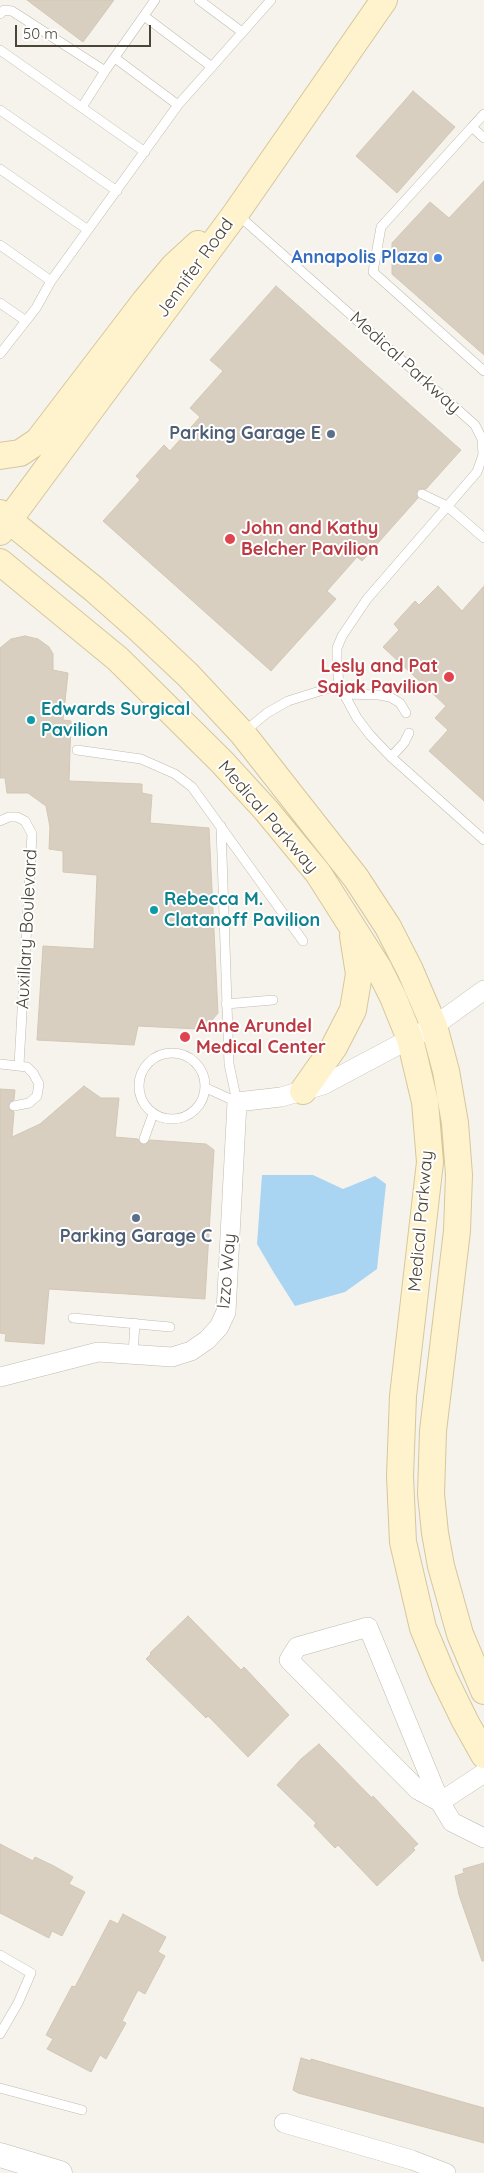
<!DOCTYPE html>
<style>
body{margin:0}
#map{position:relative;width:484px;height:2173px;overflow:hidden;background:#f6f3ec;font-family:Quicksand,sans-serif}
canvas{display:block}
.scale{position:absolute;left:15px;top:25px;width:136px;height:22px;box-sizing:border-box;border:2px solid #4b4439;border-top:0;padding-left:6px;font-size:15px;line-height:18px;white-space:nowrap;color:#4b4439;-webkit-text-stroke:4px #fff;paint-order:stroke}
</style>
<div id="map">
<canvas width="484" height="2173"></canvas>
<div class="scale">50 m</div>
</div>
<script>
const c = document.querySelector('canvas').getContext('2d');
c.lineJoin = 'round';
function paint(path, color) { c.fillStyle = color; c.fill(path, 'evenodd'); }
const shape = rows => new Path2D(rows.map(r => 'M' + r).join(''));
function stroke(path, color, width, dash) { c.strokeStyle = color; c.lineWidth = width; c.lineCap = dash ? 'butt' : 'round'; c.setLineDash(dash || []); c.stroke(path); }
function drawText(font, color, halo, rows, align = 'center') {
  c.font = font + ' Quicksand,sans-serif'; c.lineWidth = 4; c.setLineDash([]); c.textBaseline = 'middle'; c.strokeStyle = halo; c.fillStyle = color; for (const [text, x, y, turn = 0] of rows) {
    c.save(); c.translate(x, y); c.rotate((+turn || 0) * Math.PI / 180); c.textAlign = isNaN(turn) ? turn : align; if (halo) c.strokeText(text, 0, 0); c.fillText(text, 0, 0); c.restore();
  }
}
paint(shape([
 [262,1175,313,1175,343,1189,375,1176,386,1184,377,1269,345,1292,295,1306,274,1273,257,1244]
]), '#a9d4f2');
const building = shape([
 [27,0,114,0,83,42,27,0],
 [413,91,455,127,397,193,356,156,413,91],
 [484,181,484,355,392,274,392,243,430,202,449,218,484,181],
 [276,286,461,450,426,489,418,489,416,494,418,498,362,561,357,557,327,591,336,599,271,671,103,521,140,480,136,476,164,445,170,451,200,417,190,408,223,371,210,360,276,286],
 [438,586,462,611,484,586,484,801,429,751,448,730,435,718,446,706,383,647,399,630,394,624,415,601,419,605,438,586],
 [25,636,38,639,49,647,53,654,53,670,68,673,63,720,71,721,69,781,142,784,142,793,152,795,150,823,209,828,218,1013,207,1026,198,1029,138,1026,134,1045,37,1040,43,946,94,949,97,875,63,872,63,851,49,849,50,827,46,806,28,793,7,793,5,778,0,778,0,648,11,639,25,636],
 [84,1086,101,1098,119,1098,115,1137,138,1139,140,1143,145,1145,150,1140,206,1144,214,1150,205,1299,49,1289,44,1344,5,1341,6,1334,0,1333,0,1089,15,1090,14,1100,10,1102,8,1107,14,1112,12,1137,40,1124,84,1086],
 [188,1616,241,1670,244,1667,289,1715,248,1757,208,1716,206,1718,146,1659,151,1654,150,1653,188,1616],
 [319,1744,372,1798,373,1796,418,1844,413,1848,415,1850,377,1886,338,1845,335,1848,314,1826,316,1823,277,1785,301,1759,319,1744],
 [0,1844,33,1861,35,1857,54,1866,73,1877,69,1884,85,1892,62,1936,52,1931,49,1938,0,1913,0,1844],
 [484,1863,484,1961,482,1961,459,1895,455,1876,464,1873,463,1869,484,1863],
 [123,1914,166,1937,158,1952,165,1956,145,1994,138,1990,122,2021,126,2023,106,2059,100,2055,91,2072,47,2049,53,2039,46,2035,72,1986,75,1987,110,1920,118,1924,123,1914],
 [301,2058,311,2061,311,2059,484,2108,484,2143,298,2093,293,2090,301,2058]
]);
paint(building, '#d8cfc1');
stroke(building, '#d3c7b4', 1);
const service = shape([
 [199,0,242,32],
 [0,14,4,10,12,11,105,71,155,0],
 [144,16,212,67],
 [0,50,145,152],
 [178,105,271,0],
 [82,107,105,71],
 [0,110,117,191],
 [484,114,472,127,484,138],
 [472,127,381,227,373,272,484,371],
 [0,169,88,230],
 [237,214,475,425,482,439,483,455,477,472,367,599,342,636,337,648,337,661,339,685,357,718,370,735,391,757,484,840],
 [0,245,51,281],
 [0,303,26,321],
 [0,354,36,308,51,281,178,105,115,58],
 [422,494,447,506,484,538],
 [344,694,379,695,390,697,400,703,406,713],
 [244,732,267,713,288,701,339,685],
 [77,750,141,759,175,774,192,787,303,941],
 [391,757,404,743,409,733],
 [0,821,9,817,17,817,25,821,32,834,19,1065],
 [221,826,229,1064,237,1102],
 [226,1004,273,1000],
 '139 1086a33 33 0 1 1 66 0a33 33 0 1 1-66 0Z',
 [0,1064,27,1067,33,1073,39,1084,37,1096,29,1103,14,1106],
 [206,1088,237,1102],
 [144,1139,153,1114],
 [73,1318,170,1327],
 [133,1354,135,1323],
 [0,1955,31,1973,18,2003,0,2034],
 [0,2088,82,2110]
]);
const minor = shape([
 [0,1377,98,1352,172,1357,191,1351,207,1340,219,1327,226,1312,237,1102,281,1097,323,1085,434,1026,484,990],
 [440,1802,418,1790,289,1660,297,1647,368,1627,440,1802,452,1822,484,1838],
 [440,1802,484,1773],
 [284,2123,412,2160,446,2173]
]);
const tertiary = shape([
 [0,2155,60,2173]
]);
const secondary = shape([
 [0,456,20,453,38,441,145,301,174,266,198,244],
 [0,513,95,590,139,629,188,675,243,734,356,878,388,927,410,970,434,1026,446,1071,455,1123,459,1175,457,1231,433,1431,431,1494,435,1533,441,1566,460,1634,484,1691],
 [0,532,236,213,384,0],
 [0,562,118,659,222,762,266,810,318,873,379,969,393,997,410,1039,425,1102,430,1162,403,1396,400,1476,403,1542,423,1628,443,1676,465,1721,484,1755],
 [303,1091,334,1047,353,1010,359,974,353,936]
]);
stroke(service, '#c2bbae', 10);
stroke(minor, '#c2bbae', 20);
stroke(tertiary, '#c2bbae', 25);
stroke(secondary, '#d6c79b', 28);
stroke(service, '#fff', 9);
stroke(minor, '#fff', 19);
stroke(tertiary, '#fff', 24);
stroke(secondary, '#fff3cd', 26);
for (const [x, y, r, color] of [
 [438,258,5,"#3f7fe0"],
 [331,434,5,"#5c6f8a"],
 [230,539,6,"#e0444e"],
 [449,677,6,"#e0444e"],
 [31,720,5,"#0f9aa8"],
 [154,910,5,"#0f9aa8"],
 [185,1037,6,"#e0444e"],
 [136,1218,5,"#5c6f8a"]
]) { const dot = new Path2D(); dot.arc(x, y, r, 0, 2 * Math.PI); c.fillStyle = color; c.fill(dot); stroke(dot, '#fff', 2); }
drawText('bold 18px', '#366cbe', '#fff', [
 ["Annapolis Plaza",428,258]
], 'right');
drawText('18px', '#4b4439', '#fff', [
 ["Jennifer Road",195,268,-54],
 ["Medical Parkway",405,363,42],
 ["Medical Parkway",268,817,49],
 ["Auxillary Boulevard",27,929,-87],
 ["Medical Parkway",421,1221,-85],
 ["Izzo Way",227,1271,-85]
]);
drawText('bold 18px', '#4e5e75', '#fff', [
 ["Parking Garage E",321,434],
 ["Parking Garage C",136,1237,"center"]
], 'right');
drawText('bold 18px', '#be3a42', '#fff', [
 ["John and Kathy",241,529],
 ["Belcher Pavilion",241,550],
 ["Lesly and Pat",438,667,"right"],
 ["Sajak Pavilion",438,688,"right"],
 ["Anne Arundel",196,1027],
 ["Medical Center",196,1048]
], 'left');
drawText('bold 18px', '#0d838f', '#fff', [
 ["Edwards Surgical",41,710],
 ["Pavilion",41,731],
 ["Rebecca M.",164,900],
 ["Clatanoff Pavilion",164,921]
], 'left');
</script>
